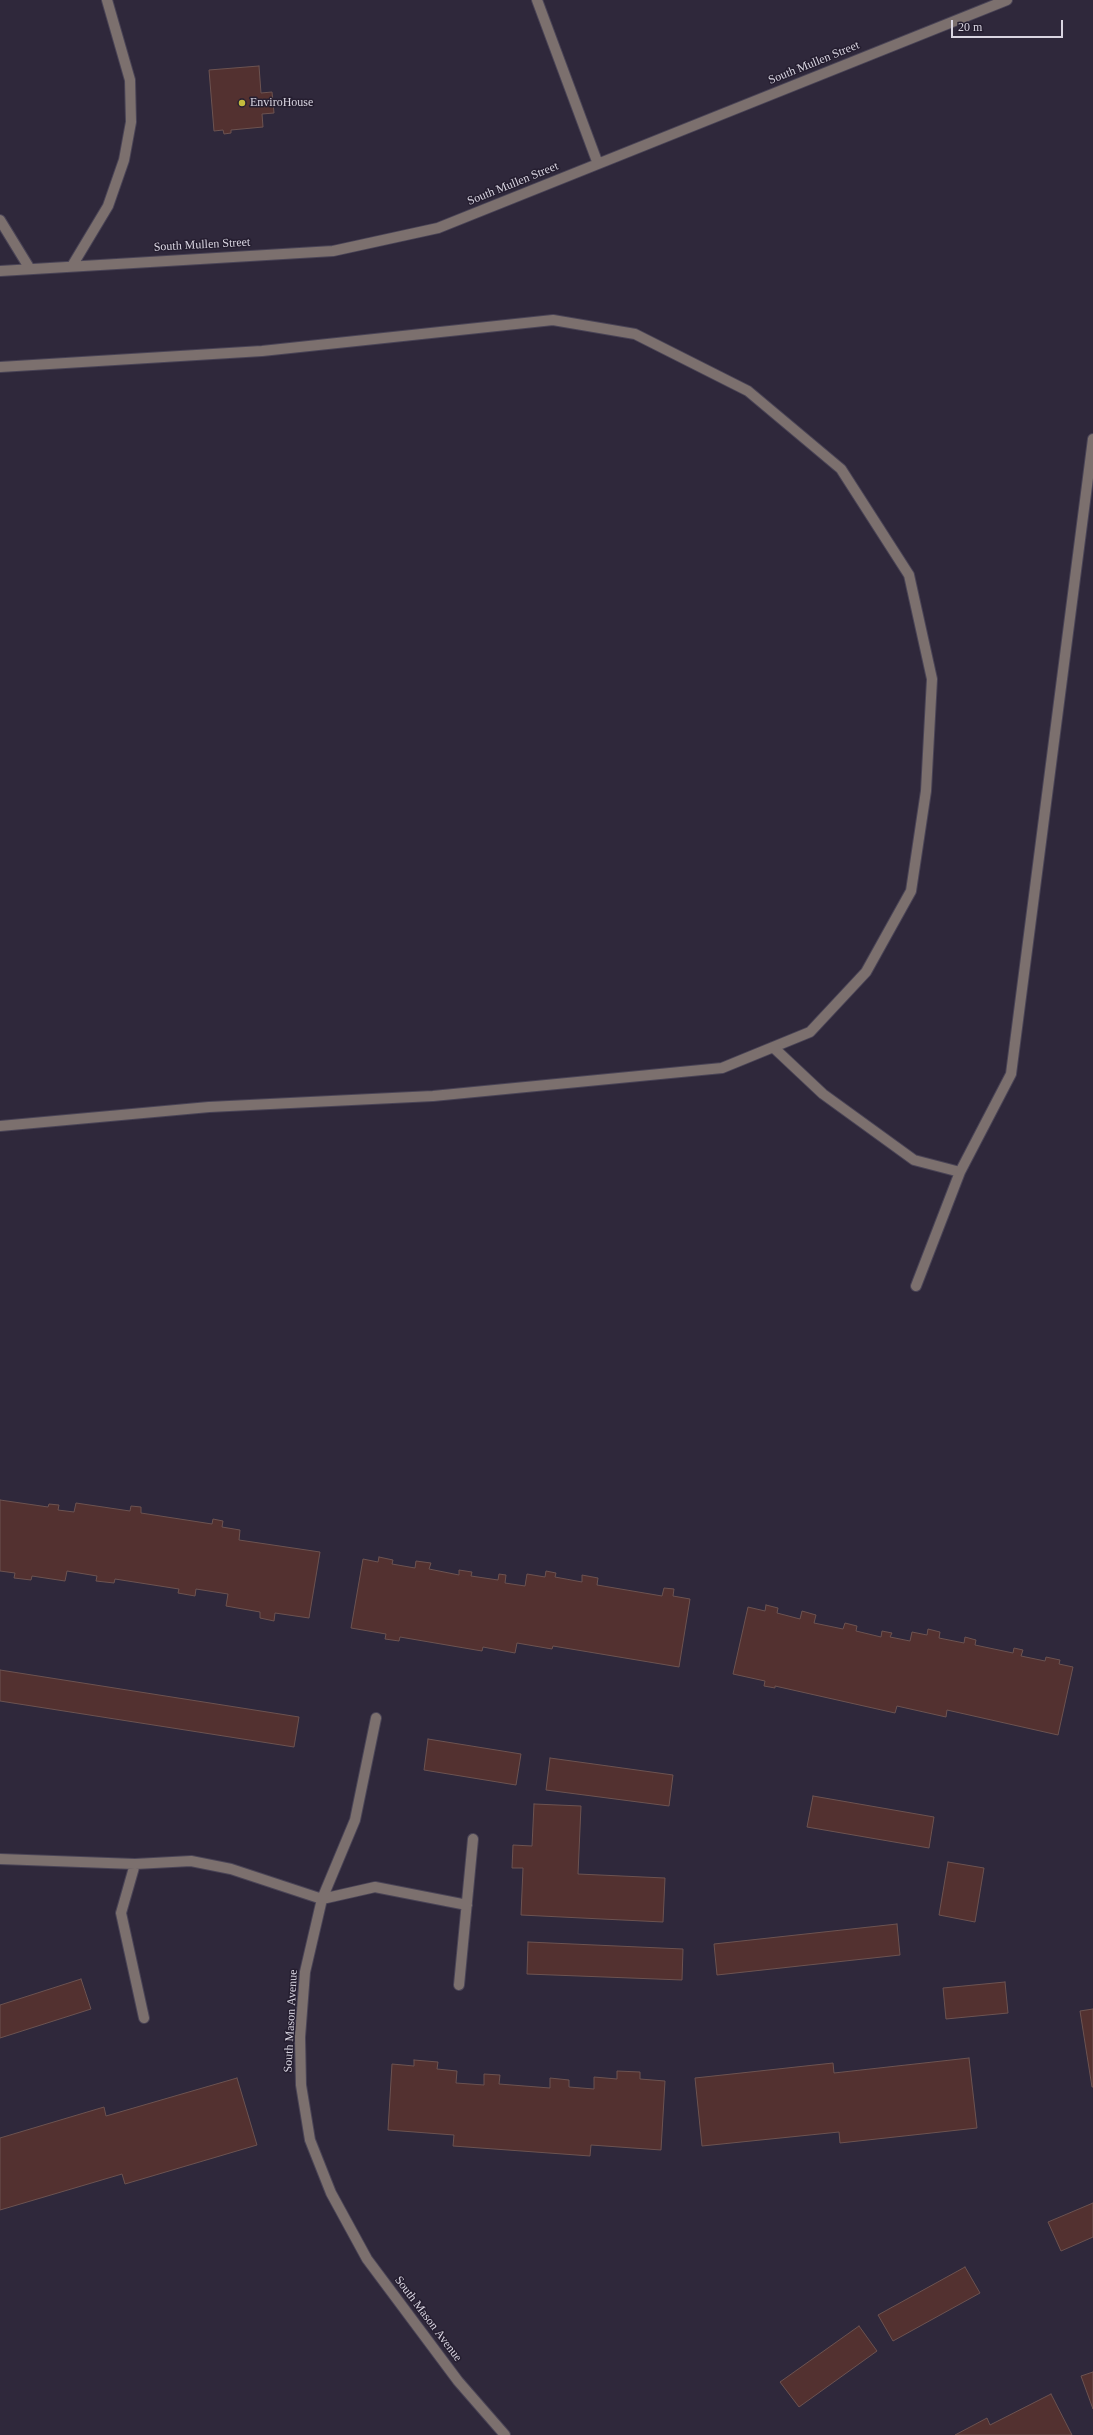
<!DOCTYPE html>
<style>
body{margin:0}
#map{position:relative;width:1093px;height:2435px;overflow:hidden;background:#2f283b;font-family:"Times New Roman",serif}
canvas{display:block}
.scale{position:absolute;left:951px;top:20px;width:112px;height:18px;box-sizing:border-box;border:2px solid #d9d5e1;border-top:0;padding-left:5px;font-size:12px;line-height:14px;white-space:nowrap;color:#d9d5e1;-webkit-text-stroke:3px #251e30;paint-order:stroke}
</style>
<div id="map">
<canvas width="1093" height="2435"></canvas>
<div class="scale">20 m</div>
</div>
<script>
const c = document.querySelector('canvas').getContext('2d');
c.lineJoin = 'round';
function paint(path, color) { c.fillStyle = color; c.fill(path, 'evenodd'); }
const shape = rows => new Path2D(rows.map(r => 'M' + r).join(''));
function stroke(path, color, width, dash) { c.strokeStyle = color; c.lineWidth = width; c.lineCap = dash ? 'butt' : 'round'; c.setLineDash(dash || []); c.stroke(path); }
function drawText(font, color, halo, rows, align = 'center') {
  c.font = font + ' "Times New Roman",serif'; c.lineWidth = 3; c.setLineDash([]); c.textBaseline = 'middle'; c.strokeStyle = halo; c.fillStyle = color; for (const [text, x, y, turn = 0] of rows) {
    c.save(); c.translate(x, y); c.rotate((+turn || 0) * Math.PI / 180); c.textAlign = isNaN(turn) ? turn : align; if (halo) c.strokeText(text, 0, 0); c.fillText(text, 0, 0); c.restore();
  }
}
const building = shape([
 [259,66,261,93,272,92,274,113,262,114,263,127,231,130,231,133,224,134,223,130,214,131,209,70,259,66],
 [0,1500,48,1507,49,1504,59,1505,58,1510,74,1512,76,1503,130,1511,131,1506,141,1507,141,1513,212,1524,213,1519,223,1521,222,1527,240,1530,239,1540,320,1552,309,1618,275,1613,274,1621,260,1618,260,1612,226,1606,228,1594,196,1589,195,1596,178,1593,179,1589,115,1579,114,1583,96,1581,97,1576,67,1571,65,1581,32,1576,31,1580,14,1578,15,1573,0,1571,0,1500],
 [379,1557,393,1560,392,1564,415,1568,416,1561,431,1563,429,1569,459,1575,459,1570,472,1572,471,1576,498,1580,499,1574,506,1575,505,1583,525,1586,527,1574,545,1577,546,1571,556,1573,555,1577,582,1582,582,1575,598,1578,597,1585,662,1596,664,1588,674,1589,673,1596,690,1599,679,1667,553,1646,552,1649,517,1643,515,1653,483,1647,482,1651,400,1637,399,1641,385,1639,386,1634,351,1628,363,1559,378,1562,379,1557],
 [766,1605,778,1608,777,1613,800,1619,802,1611,816,1615,814,1623,843,1629,845,1623,857,1626,856,1631,881,1637,882,1631,892,1633,890,1637,910,1641,912,1632,927,1635,928,1629,940,1632,939,1638,964,1643,965,1637,976,1640,975,1645,1013,1653,1014,1648,1023,1650,1021,1656,1045,1661,1046,1657,1060,1660,1059,1664,1073,1667,1058,1735,947,1710,946,1717,897,1706,895,1713,775,1686,775,1688,764,1686,765,1681,733,1674,748,1607,765,1611,766,1605],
 [0,1670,299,1717,294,1747,0,1701,0,1670],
 [428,1739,521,1754,516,1785,424,1770,428,1739],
 [550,1758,673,1775,669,1806,546,1790,550,1758],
 [813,1796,934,1817,929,1848,807,1827,813,1796],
 [534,1804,581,1806,578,1874,665,1878,663,1922,521,1915,523,1868,512,1868,513,1845,532,1846,534,1804],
 [948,1862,984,1868,975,1922,939,1915,948,1862],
 [897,1924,900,1955,717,1975,714,1944,897,1924],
 [528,1942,683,1949,682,1980,527,1974,528,1942],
 [81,1979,91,2009,0,2038,0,2005,81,1979],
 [1005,1982,1008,2013,946,2019,943,1988,1005,1982],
 [1093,2009,1093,2087,1092,2087,1080,2011,1093,2009],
 [969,2058,977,2128,840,2143,839,2132,702,2146,695,2078,833,2063,834,2073,969,2058],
 [414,2060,438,2062,437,2069,457,2071,456,2083,484,2085,484,2074,500,2075,499,2084,550,2088,550,2078,569,2080,569,2087,594,2089,594,2077,617,2079,617,2071,640,2072,640,2079,665,2081,661,2150,591,2145,590,2156,453,2146,454,2135,388,2130,392,2064,414,2066,414,2060],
 [237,2078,257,2145,125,2184,122,2174,0,2210,0,2138,104,2107,106,2116,237,2078],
 [1093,2203,1093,2237,1061,2251,1048,2222,1093,2203],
 [965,2267,980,2293,893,2341,878,2315,965,2267],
 [859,2326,877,2351,799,2407,780,2382,859,2326],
 [1093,2372,1093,2409,1081,2376,1093,2372],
 [1051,2394,1072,2435,955,2435,987,2418,990,2425,1051,2394]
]);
paint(building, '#533130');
stroke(building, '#6c5351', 1);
const minor = shape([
 [537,0,598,164],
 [0,220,30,269],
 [72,266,108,206,124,160,131,122,130,80,107,0],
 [0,271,333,251,438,228,1007,0],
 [0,367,262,351,553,320,635,334,748,391,841,469,909,575,932,679,926,791,911,891,866,972,810,1032,722,1068,433,1096,209,1107,0,1126],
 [773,1047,823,1094,914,1160,960,1172],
 [916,1286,960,1172,1011,1074,1093,439],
 [0,1859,135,1864,191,1861,231,1869,322,1899,305,1972,300,2037,301,2085,310,2140,331,2193,367,2259,458,2381,505,2435],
 [135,1864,121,1913,144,2018],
 [322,1899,355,1820,376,1718],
 [322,1899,375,1887,467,1905],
 [459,1985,473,1839]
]);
stroke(minor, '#4a4456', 12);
stroke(minor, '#7c706e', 10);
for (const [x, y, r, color] of [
 [242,103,4,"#c5bc3d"]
]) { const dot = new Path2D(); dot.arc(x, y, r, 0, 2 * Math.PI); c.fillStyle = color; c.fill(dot); stroke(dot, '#251e30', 1.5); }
drawText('12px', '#d9d5e1', '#251e30', [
 ["South Mullen Street",814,63,-22],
 ["South Mullen Street",513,184,-22],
 ["South Mullen Street",202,245,-3],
 ["South Mason Avenue",291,2021,-87],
 ["South Mason Avenue",428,2319,53]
]);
drawText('12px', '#d9d5e1', '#251e30', [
 ["EnviroHouse",250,103]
], 'left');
</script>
